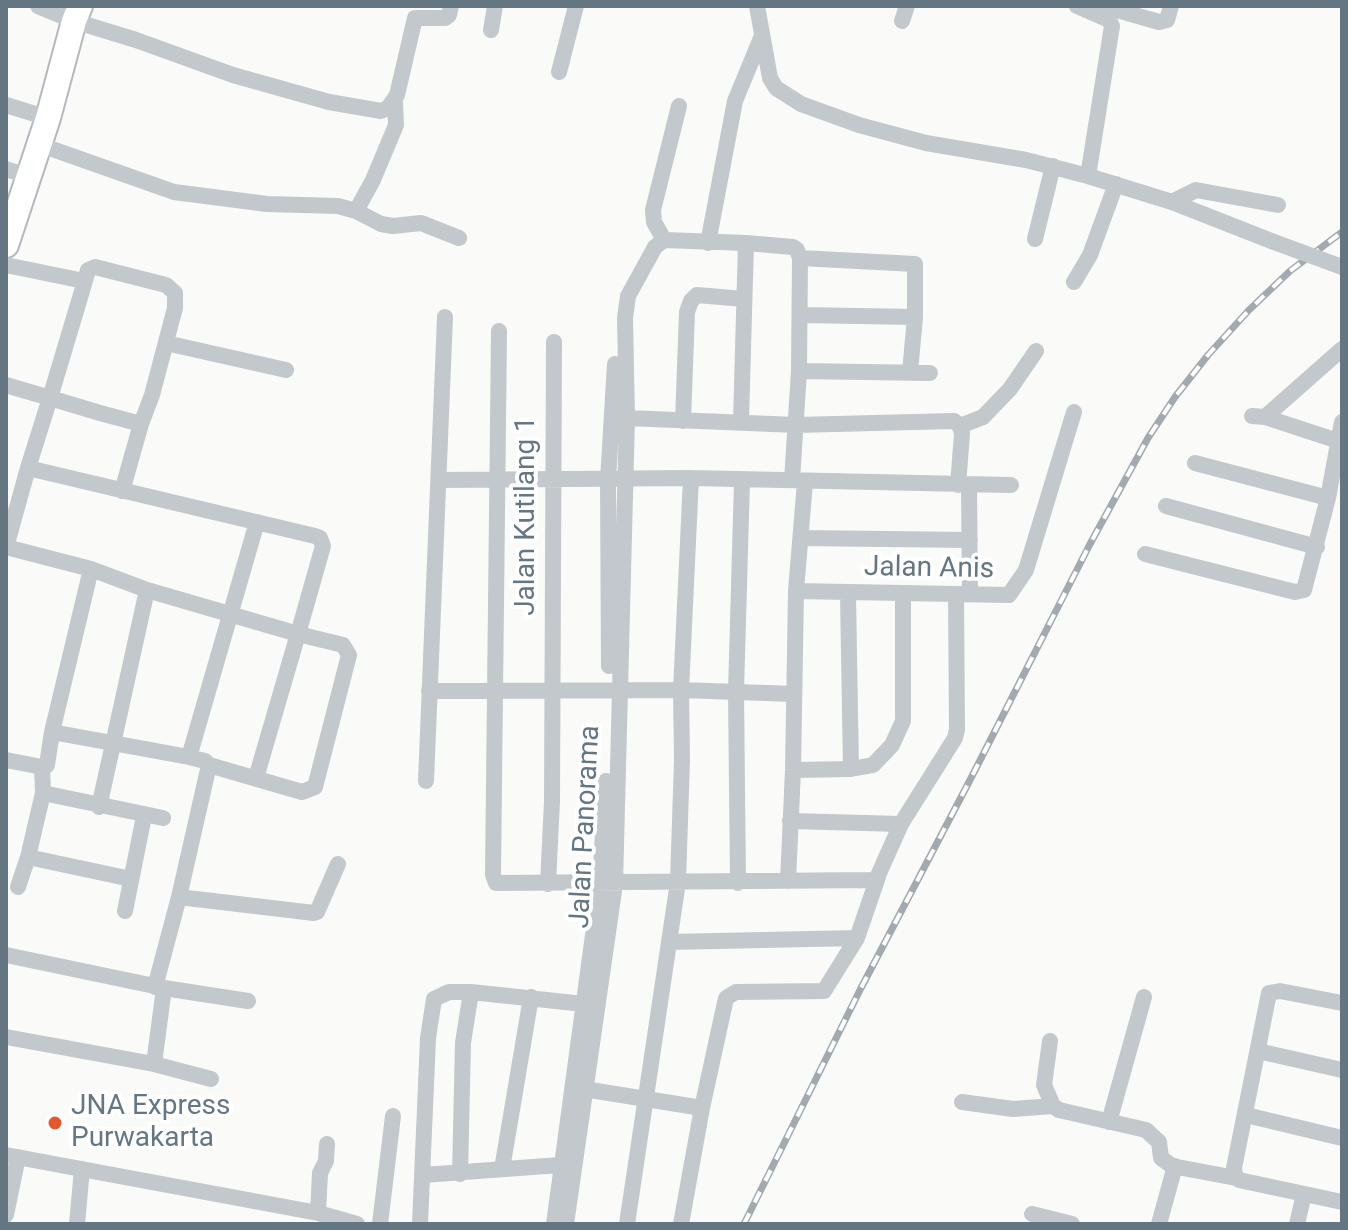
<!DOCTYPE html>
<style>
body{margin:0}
#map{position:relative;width:1348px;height:1230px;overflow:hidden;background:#fafaf8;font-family:Roboto,sans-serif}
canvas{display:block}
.frame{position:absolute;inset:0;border:8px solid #657683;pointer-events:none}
</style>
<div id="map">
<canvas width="1348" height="1230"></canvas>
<div class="frame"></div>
</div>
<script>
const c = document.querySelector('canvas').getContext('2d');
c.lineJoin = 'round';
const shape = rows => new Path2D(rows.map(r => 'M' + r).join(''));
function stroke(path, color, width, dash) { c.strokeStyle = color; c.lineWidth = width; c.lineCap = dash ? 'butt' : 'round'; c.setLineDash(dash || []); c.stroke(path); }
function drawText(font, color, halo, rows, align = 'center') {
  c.font = font + ' Roboto,sans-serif'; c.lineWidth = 8; c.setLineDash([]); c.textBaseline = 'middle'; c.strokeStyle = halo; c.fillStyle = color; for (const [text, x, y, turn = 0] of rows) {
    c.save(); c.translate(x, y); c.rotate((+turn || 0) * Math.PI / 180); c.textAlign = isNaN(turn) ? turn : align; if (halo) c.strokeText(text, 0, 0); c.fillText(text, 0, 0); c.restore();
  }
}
const highway = shape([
 [6,245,48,118,74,21,80,6]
]);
stroke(highway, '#b4b9bd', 28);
stroke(shape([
 [38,6,74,21,136,40,233,75,329,102,381,111,388,108,397,95,415,18,445,18,449,15,451,6],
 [757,6,770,78,776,88,801,104,859,125,926,143,1026,160,1088,176,1172,202,1274,242],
 [1077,6,1109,20,1112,26,1088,176],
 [1103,6,1159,22,1167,20,1171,6],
 [902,21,907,6],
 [491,30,495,6],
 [559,72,576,6],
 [6,105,48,118],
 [38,144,174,192,267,204,338,206,356,211,381,224,393,226,421,223,459,238],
 [6,169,27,176],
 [1172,202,1196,190,1278,205],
 [356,211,373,180,396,125,395,102],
 [1035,239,1053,166],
 [664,240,746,243,793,247,797,250,800,258,799,371,792,480],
 [708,243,735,101,761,38],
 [800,258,915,264,915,317,910,372],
 [6,265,84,281],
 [1074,282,1090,255,1116,184],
 [800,315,915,317],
 [499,331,493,875,496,883,876,880,901,824,955,738,957,730,956,595],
 [166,343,286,370],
 [799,371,930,373],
 [6,385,50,398,100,413,141,424,152,395,175,308,175,293,166,285,95,267,88,270,82,291,50,398,28,468,6,547],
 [1252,416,1265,417,1338,441],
 [1265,417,1342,349],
 [627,418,796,425,954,421,960,426,962,434,958,485],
 [683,421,687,312,691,301,697,295,744,299],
 [741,421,746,243],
 [960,426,983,417,1010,389,1036,351],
 [1195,463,1328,498],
 [440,480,691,478,1011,485],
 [969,486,970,594],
 [122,491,141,424],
 [1166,506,1317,547],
 [801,538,970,540],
 [6,547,91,569,147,590,298,634,323,546,320,538,315,536,28,468],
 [1145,554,1295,592,1304,590,1328,498,1342,422],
 [796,591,1009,595,1026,570,1074,412],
 [848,594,851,769],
 [609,666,608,480,615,364],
 [429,691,681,690,794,694],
 [52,732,189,757,205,761,209,765,179,897,155,987],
 [189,757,257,522],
 [6,760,42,767,47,765,52,732,91,569],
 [209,765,302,792,315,787,349,655,343,645,298,634,256,778],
 [793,770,851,769,873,765,892,745,903,721,903,593],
 [426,781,445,317],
 [43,793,163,818],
 [99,807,147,590],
 [790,821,901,824],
 [28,857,131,879],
 [788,881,793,770,796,591,805,482],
 [738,883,736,692,742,480],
 [548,884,552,801,554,342],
 [18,887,28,857,43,793,42,767],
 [179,897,314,913,317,912,338,864],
 [125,911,144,816],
 [669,942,857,938],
 [6,955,164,988,248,1001],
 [1342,1003,1280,991,1269,993,1234,1168,1235,1175,1239,1180,1342,1202],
 [6,1037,154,1064,211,1079],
 [1050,1041,1044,1085,1053,1106,1059,1110,1146,1130,1159,1142,1161,1158,1172,1166,1236,1178],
 [1258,1051,1342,1070],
 [154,1064,164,988],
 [584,1089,702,1108],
 [962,1102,1013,1109,1053,1106],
 [1246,1115,1342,1138],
 [1109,1122,1144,997],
 [6,1155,318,1213,357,1224],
 [502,1169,531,997],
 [460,1174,463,1043,471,992],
 [423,1175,560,1165],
 [318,1213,320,1173,326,1161,327,1144],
 [1032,1214,1072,1224],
 [6,1215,18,1157],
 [77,1224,82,1169],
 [380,1224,393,1116],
 [420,1224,428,1038,434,999,449,992,471,992,584,1004],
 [554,1224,600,883,606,781],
 [566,1224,615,884,627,418,625,318,628,296,655,247,664,240,654,222,653,210,679,106],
 [627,1224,678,882,682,760,681,690,691,478],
 [681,1224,702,1108,726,998,736,992,824,991,857,938,878,877],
 [1159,1224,1175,1166],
 [1297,1224,1304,1194]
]), '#c3c8cc', 16);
stroke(highway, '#fff', 24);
const rail = shape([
 [744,1224,861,988,969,782,1090,544,1148,438,1175,397,1208,355,1249,310,1290,271,1342,232]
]);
stroke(rail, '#a2aab0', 7);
stroke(rail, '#fff', 4, [12]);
stroke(shape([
 [1274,242,1342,267]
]), '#c3c8cc', 16);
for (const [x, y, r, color] of [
 [55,1123,8,"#e4572e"]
]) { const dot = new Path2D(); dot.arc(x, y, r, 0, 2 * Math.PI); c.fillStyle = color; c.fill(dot); stroke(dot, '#fff', 3); }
drawText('28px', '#657683', '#fff', [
 ["Jalan Kutilang 1",527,516,-90],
 ["Jalan Anis",929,569,1],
 ["Jalan Panorama",586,827,-87]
]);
drawText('28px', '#657683', '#fff', [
 ["JNA Express",71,1107],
 ["Purwakarta",71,1139]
], 'left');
</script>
